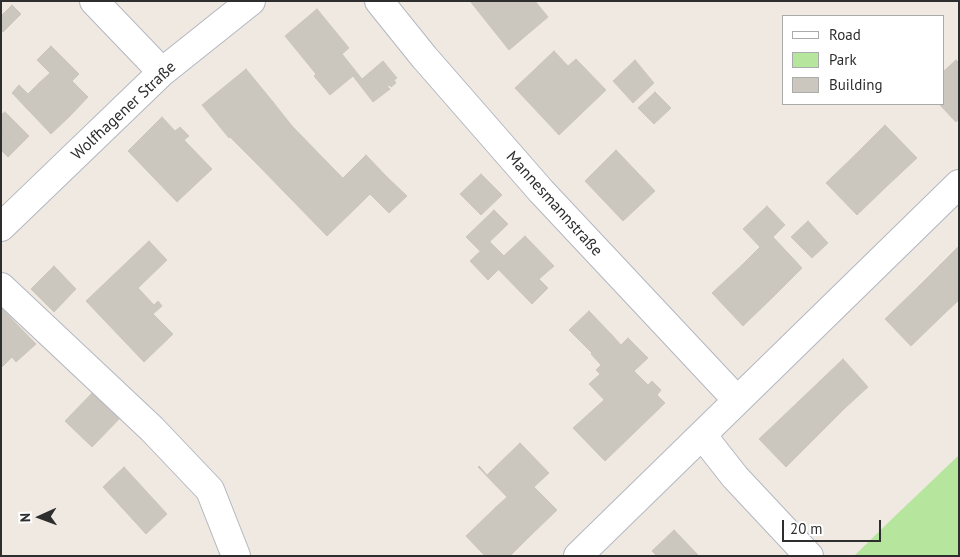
<!DOCTYPE html>
<meta charset="utf-8">
<style>
body{margin:0}
#map{position:relative;width:960px;height:557px;overflow:hidden;background:#efe9e1;font-family:"PT Sans",sans-serif}
canvas{display:block}
.frame{position:absolute;inset:0;border:2px solid #2e2e2e;pointer-events:none}
.legend{position:absolute;left:782px;top:15px;width:162px;height:90px;box-sizing:border-box;background:#fff;border:1px solid #ababab;margin:0;padding:6px 9px;list-style:none;font-size:15px;color:#2e2e2e}
.legend li{display:flex;align-items:center;gap:10px;height:25px}
.legend b{width:25px;border:1px solid #ababab}
.north{position:absolute;left:15px;top:492px;width:50px;height:50px;-webkit-text-stroke:4px #fff;paint-order:stroke;rotate:268deg;font-size:14px;font-weight:700;line-height:20px;text-align:center;color:#2e2e2e}
.north::after{content:'';display:block;margin:auto;width:18px;height:22px;background:#2e2e2e;clip-path:polygon(50% 0,100% 100%,50% 72%,0 100%)}
.scale{position:absolute;left:782px;top:520px;width:99px;height:22px;box-sizing:border-box;border:2px solid #2e2e2e;border-top:0;padding-left:6px;font-size:15px;line-height:18px;white-space:nowrap;color:#2e2e2e;-webkit-text-stroke:4px #fff;paint-order:stroke}
</style>
<div id="map">
<canvas width="960" height="557"></canvas>
<div class="frame"></div>
<ul class="legend">
<li><b style="height:6px;background:#fff"></b>Road</li>
<li><b style="height:14px;background:#b6e59e"></b>Park</li>
<li><b style="height:14px;background:#cbc7bf"></b>Building</li>
</ul>
<div class="north">N</div>
<div class="scale">20 m</div>
</div>
<script>
const c = document.querySelector('canvas').getContext('2d');
c.lineJoin = 'round';
function paint(path, color) { c.fillStyle = color; c.fill(path, 'evenodd'); }
const shape = rows => new Path2D(rows.map(r => 'M' + r).join(''));
function stroke(path, color, width, dash) { c.strokeStyle = color; c.lineWidth = width; c.lineCap = dash ? 'butt' : 'round'; c.setLineDash(dash || []); c.stroke(path); }
function drawText(font, color, halo, rows, align = 'center') {
  c.font = font + ' "PT Sans",sans-serif'; c.lineWidth = 4.5; c.setLineDash([]); c.textBaseline = 'middle'; c.strokeStyle = halo; c.fillStyle = color; for (const [text, x, y, turn = 0] of rows) {
    c.save(); c.translate(x, y); c.rotate((+turn || 0) * Math.PI / 180); c.textAlign = isNaN(turn) ? turn : align; if (halo) c.strokeText(text, 0, 0); c.fillText(text, 0, 0); c.restore();
  }
}
paint(shape([
 [959,455,959,556,854,556,893,518]
]), '#b6e59e');
const building = shape([
 [470,1,535,1,548,17,509,50,470,1],
 [12,5,21,14,3,32,1,31,1,16,12,5],
 [317,9,349,48,342,54,362,79,383,61,397,78,394,80,396,83,391,87,389,85,387,86,390,89,373,102,353,76,330,95,314,76,316,74,285,36,317,9],
 [51,46,79,74,72,81,88,97,70,116,39,83,50,73,37,60,51,46],
 [554,51,568,66,576,59,606,90,559,135,515,88,554,51],
 [635,60,654,83,633,103,613,81,635,60],
 [956,60,959,63,959,119,956,122,939,104,944,104,944,71,956,60],
 [246,69,273,102,229,138,202,105,246,69],
 [39,83,70,116,51,134,12,93,19,85,28,94,39,83],
 [655,92,671,108,654,124,638,108,655,92],
 [273,102,292,126,255,162,230,137,273,102],
 [5,112,29,136,19,146,1,129,1,115,5,112],
 [162,117,175,131,180,127,189,136,184,140,212,169,177,202,128,151,162,117],
 [885,125,917,158,887,186,856,154,885,125],
 [292,126,364,200,327,236,255,162,292,126],
 [1,129,19,146,8,157,1,150,1,129],
 [616,150,655,191,623,221,585,181,616,150],
 [856,154,887,186,857,215,826,183,856,154],
 [366,155,387,177,364,200,343,178,366,155],
 [481,174,502,195,481,215,460,194,481,174],
 [387,177,407,196,389,213,370,194,387,177],
 [767,206,785,225,773,237,802,268,773,297,742,265,760,247,743,229,767,206],
 [494,210,508,224,480,251,466,237,494,210],
 [808,221,828,243,812,258,791,237,808,221],
 [525,236,554,266,539,279,548,288,532,304,494,265,525,236],
 [149,241,167,260,138,288,154,305,158,301,162,306,153,314,173,334,144,362,86,301,149,241],
 [490,242,504,256,494,265,498,270,488,280,470,261,490,242],
 [959,246,959,285,940,265,959,246],
 [742,265,773,297,743,326,712,293,742,265],
 [940,265,959,285,959,300,945,313,919,286,940,265],
 [54,266,76,289,54,312,31,289,54,266],
 [919,286,945,313,911,346,885,319,919,286],
 [1,308,36,344,16,362,12,357,1,368,1,308],
 [589,311,611,334,592,353,569,330,589,311],
 [611,334,621,345,601,365,591,354,611,334],
 [628,338,648,358,634,371,648,385,652,381,661,390,657,395,665,403,635,432,589,384,600,374,596,370,628,338],
 [843,359,868,387,845,408,820,381,843,359],
 [820,381,845,408,824,429,798,402,820,381],
 [96,389,123,415,92,447,65,421,96,389],
 [604,400,635,432,605,461,573,428,604,400],
 [798,402,824,429,786,467,759,439,798,402],
 [520,443,549,473,534,487,557,510,527,539,496,507,507,497,478,467,479,466,487,475,520,443],
 [124,467,167,514,146,534,103,487,124,467],
 [496,507,527,539,510,556,485,556,466,536,496,507],
 [674,530,699,556,657,556,652,551,674,530]
]);
paint(building, '#cbc7bf');
stroke(building, '#cbc5ba', 1);
const minor = shape([
 [94,1,162,72],
 [379,1,424,57,541,191,737,400],
 [1,227,162,72,251,1],
 [1,287,152,429,210,490,236,556],
 [702,435,735,477,809,556],
 [578,556,959,184]
]);
stroke(minor, '#b4b7c1', 30);
stroke(minor, '#fff', 28);
drawText('16px', '#2e2e2e', '#fff', [
 ["Wolfhagener Straße",124,111,-43],
 ["Mannesmannstraße",554,204,48]
]);
</script>
